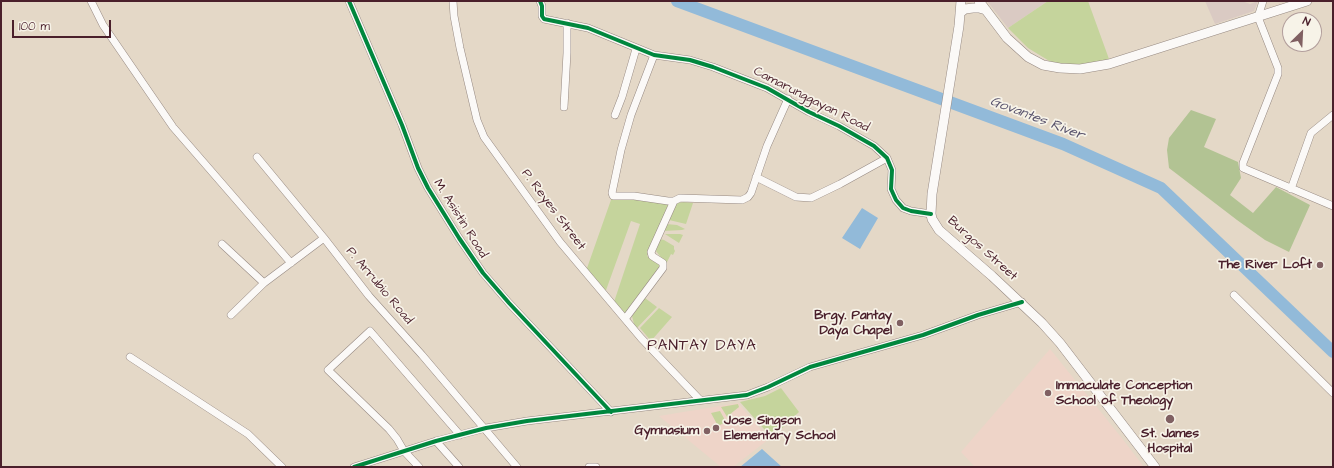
<!DOCTYPE html>
<style>
body{margin:0}
#map{position:relative;width:1334px;height:468px;overflow:hidden;background:#e4d8c7;font-family:"Architects Daughter",sans-serif}
canvas{display:block}
.frame{position:absolute;inset:0;border:2px solid #4a1f2b;pointer-events:none}
.north{position:absolute;left:1282px;top:12px;width:40px;height:40px;box-sizing:border-box;background:#f7f3e8;border:1px solid #b29e9c;border-radius:50%;rotate:24deg;font-size:11px;font-weight:700;line-height:16px;text-align:center;color:#4a1f2b}
.north::after{content:'';display:block;margin:auto;width:14px;height:18px;background:#806062;clip-path:polygon(50% 0,100% 100%,50% 72%,0 100%)}
.scale{position:absolute;left:12px;top:20px;width:99px;height:18px;box-sizing:border-box;border:2px solid #4a1f2b;border-top:0;padding-left:5px;font-size:12px;line-height:14px;white-space:nowrap;color:#4a1f2b;-webkit-text-stroke:3px #f7f3e8;paint-order:stroke}
</style>
<div id="map">
<canvas width="1334" height="468"></canvas>
<div class="frame"></div>
<div class="north">N</div>
<div class="scale">100 m</div>
</div>
<script>
const c = document.querySelector('canvas').getContext('2d');
c.lineJoin = 'round';
function paint(path, color) { c.fillStyle = color; c.fill(path, 'evenodd'); }
const shape = rows => new Path2D(rows.map(r => 'M' + r).join(''));
function stroke(path, color, width, dash) { c.strokeStyle = color; c.lineWidth = width; c.lineCap = dash ? 'butt' : 'round'; c.setLineDash(dash || []); c.stroke(path); }
function drawText(font, color, halo, rows, align = 'center') {
  c.font = font + ' "Architects Daughter",sans-serif'; c.lineWidth = 3.5; c.setLineDash([]); c.textBaseline = 'middle'; c.strokeStyle = halo; c.fillStyle = color; for (const [text, x, y, turn = 0] of rows) {
    c.save(); c.translate(x, y); c.rotate((+turn || 0) * Math.PI / 180); c.textAlign = isNaN(turn) ? turn : align; if (halo) c.strokeText(text, 0, 0); c.fillText(text, 0, 0); c.restore();
  }
}
paint(shape([
 [1050,349,1121,437,1144,467,975,467,961,452],
 [738,403,769,439,733,467,721,467,659,416]
]), '#eed4c8');
paint(shape([
 [987,1,1048,1,1008,28],
 [1205,1,1242,1,1250,4,1258,1,1254,11,1215,24]
]), '#dacac3');
paint(shape([
 [1048,1,1088,1,1109,59,1101,63,1070,65,1051,62,1028,48,1008,28],
 [612,197,669,203,647,256,660,264,660,266,625,314,614,302,640,224,631,221,605,293,586,271],
 [684,202,693,203,686,224,669,220,676,203],
 [666,224,677,225,685,229,682,230,663,231],
 [665,234,680,234,683,235,679,243],
 [660,239,664,240,674,246,674,249,675,251,673,255,671,254,666,264,656,251],
 [645,298,657,307,637,328,634,324,632,316],
 [659,308,672,317,651,341,640,328],
 [781,388,799,412,772,438,740,402,765,396],
 [738,404,739,407,729,415,731,419,729,420,721,407],
 [720,411,726,422,718,426,711,413]
]), '#c5d49c');
paint(shape([
 [1191,110,1216,119,1204,147,1238,162,1241,178,1230,195,1253,213,1276,187,1310,205,1289,252,1265,240,1237,220,1169,168,1167,150,1169,138]
]), '#b2c393');
paint(shape([
 [862,208,878,218,860,249,842,238],
 [762,449,782,467,740,467]
]), '#92bad9');
stroke(shape([
 [677,1,1063,144,1161,188,1333,352]
]), '#92bad9', 12);
const minor = shape([
 [91,1,103,25,173,127,291,263],
 [349,1,402,125,418,168,428,188,459,238,483,273,509,303,611,412],
 [453,1,454,16,460,48,477,120,484,137,560,242,641,338,700,400],
 [540,1,542,6,542,16,544,19,588,28,654,55,690,60,713,67,767,88,809,112,839,126,874,146,887,158,892,170,891,189,896,200,903,208,911,211,931,214],
 [1263,1,1258,17,1278,68,1278,74,1243,163,1243,168,1333,206],
 [654,55,631,115,621,150,612,193,613,196,634,196,668,201,674,201],
 [564,107,567,53,567,23],
 [615,115,622,97,636,49],
 [257,157,324,238,369,296,422,355,517,467],
 [756,177,796,197,811,198,840,184,887,158],
 [1291,189,1311,133,1333,115],
 [222,244,264,283],
 [1234,295,1333,393],
 [231,315,264,283,324,238],
 [625,319,663,268,663,263,652,256,651,252,674,201,680,198,742,200,748,197,751,193,767,146,788,99],
 [130,357,248,434,282,467],
 [436,441,459,467],
 [354,467,436,441,486,428,527,421,747,395,768,387,810,367,923,335,978,315,1022,302],
 [419,467,404,451,397,439,389,429,328,370,370,331,460,435],
 [589,467,596,467]
]);
const major = shape([
 [961,1,959,26,932,194,931,214,932,219,939,230,992,276,1042,323,1060,343,1155,467],
 [979,1,1007,38,1028,57,1043,65,1060,68,1080,69,1109,64,1307,1],
 [960,13,965,9,973,8,979,8,986,10]
]);
stroke(minor, '#968982', 8);
stroke(major, '#968982', 10);
stroke(minor, '#fbf9f7', 7);
stroke(major, '#fbf9f7', 9);
stroke(shape([
 [349,1,402,125,418,168,428,188,459,238,483,273,509,303,611,412],
 [540,1,542,6,542,16,544,19,588,28,654,55,690,60,713,67,767,88,809,112,839,126,874,146,887,158,892,170,891,189,896,200,903,208,911,211,931,214],
 [354,467,436,441,486,428,527,421,747,395,768,387,810,367,923,335,978,315,1022,302]
]), '#00873e', 4);
for (const [x, y, r, color] of [
 [1320,265,4,"#806062"],
 [900,323,4,"#806062"],
 [1048,393,4,"#806062"],
 [1170,419,5,"#806062"],
 [716,428,4,"#806062"],
 [707,431,4,"#806062"]
]) { const dot = new Path2D(); dot.arc(x, y, r, 0, 2 * Math.PI); c.fillStyle = color; c.fill(dot); stroke(dot, '#f7f3e8', 1.5); }
drawText('13px', '#4a1f2b', '#f7f3e8', [
 ["Camarunggayan Road",811,100,27],
 ["P. Reyes Street",553,210,53],
 ["M. Asistin Road",460,219,58],
 ["Burgos Street",982,249,42],
 ["P. Arrubio Road",379,286,50]
]);
drawText('bold 13px', '#4a1f2b', '#f7f3e8', [
 ["The River Loft",1312,265],
 ["Brgy. Pantay",892,316],
 ["Daya Chapel",892,331],
 ["Immaculate Conception",1056,386,"left"],
 ["School of Theology",1056,401,"left"],
 ["Jose Singson",724,421,"left"],
 ["Elementary School",724,436,"left"],
 ["Gymnasium",699,431],
 ["St. James",1170,434,"center"],
 ["Hospital",1170,449,"center"]
], 'right');
drawText('italic 14px', '#57516b', '#f7f3e8', [
 ["Govantes River",1037,119,21]
]);
c.letterSpacing = '1px';
drawText('15px', '#4a1f2b', '#f7f3e8', [
 ["PANTAY DAYA",702,347]
]);
c.letterSpacing = '0px';
</script>
